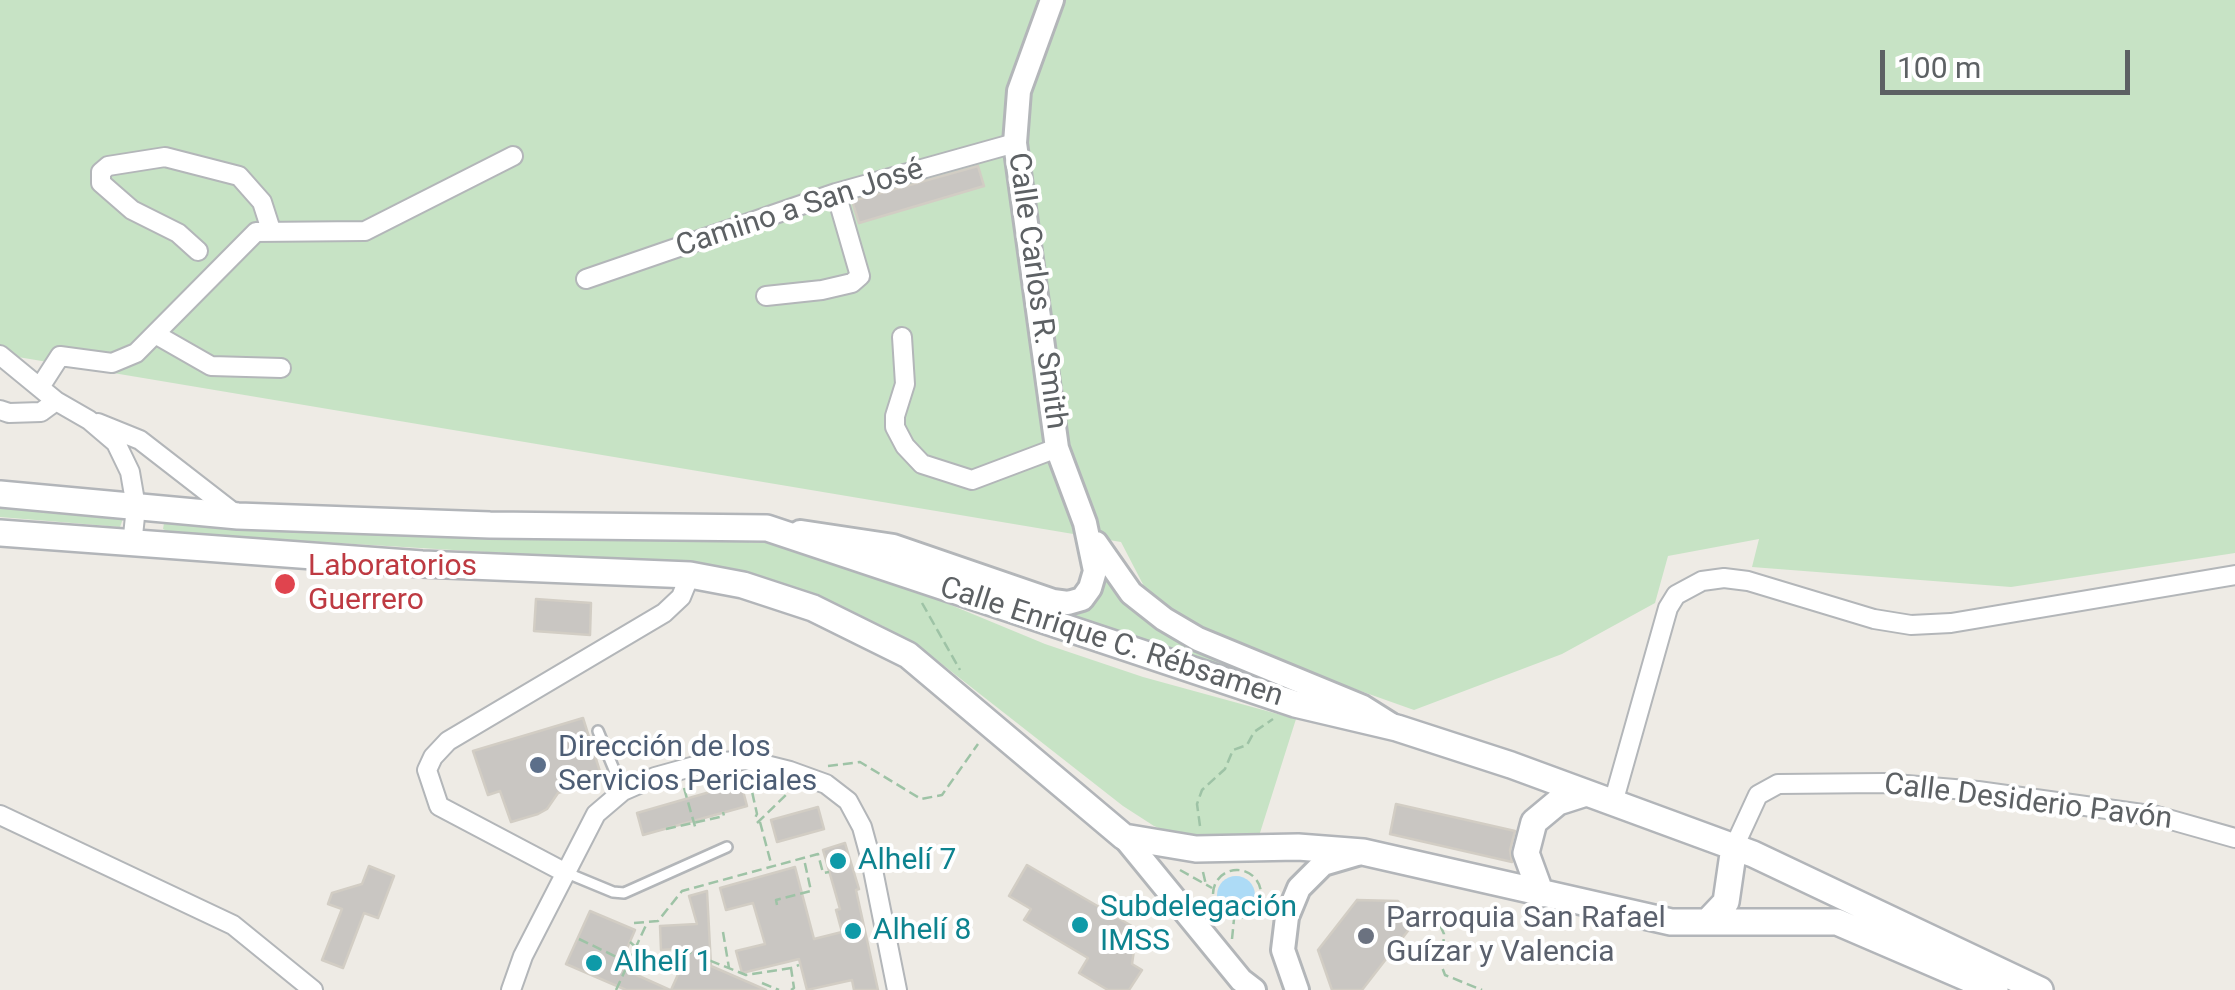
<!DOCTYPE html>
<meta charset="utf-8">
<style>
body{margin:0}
#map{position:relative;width:2235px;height:990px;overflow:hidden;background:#eeebe5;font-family:Roboto,sans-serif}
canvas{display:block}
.scale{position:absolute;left:1880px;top:50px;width:250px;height:45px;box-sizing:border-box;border:5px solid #5d6164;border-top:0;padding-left:12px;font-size:30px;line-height:35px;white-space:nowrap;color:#5d6164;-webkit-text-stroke:8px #fff;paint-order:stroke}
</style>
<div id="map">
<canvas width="2235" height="990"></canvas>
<div class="scale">100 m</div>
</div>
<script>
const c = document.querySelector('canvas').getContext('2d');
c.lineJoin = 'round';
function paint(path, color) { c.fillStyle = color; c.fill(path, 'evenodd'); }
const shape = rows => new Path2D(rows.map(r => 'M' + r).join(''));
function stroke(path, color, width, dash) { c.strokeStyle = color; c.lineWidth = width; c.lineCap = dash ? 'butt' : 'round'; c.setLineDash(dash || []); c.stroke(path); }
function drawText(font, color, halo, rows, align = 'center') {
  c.font = font + ' Roboto,sans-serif'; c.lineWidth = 8; c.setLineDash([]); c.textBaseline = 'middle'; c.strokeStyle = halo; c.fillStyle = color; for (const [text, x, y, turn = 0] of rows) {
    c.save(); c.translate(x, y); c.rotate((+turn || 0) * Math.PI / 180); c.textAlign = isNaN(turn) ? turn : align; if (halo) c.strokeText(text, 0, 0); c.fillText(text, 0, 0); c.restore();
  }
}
paint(shape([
 [0,0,2235,0,2235,553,2011,587,1752,567,1759,539,1668,556,1655,603,1562,654,1414,710,1228,644,1148,594,1121,542,0,354],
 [0,505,124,516,120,527,0,517],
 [169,522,333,534,674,538,766,543,835,557,1045,644,1143,677,1296,719,1259,836,1178,836,1154,826,1123,806,934,658,883,626,817,597,687,564,170,533,163,529,164,523],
 [882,552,1065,613,1105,574,1210,655,1287,688,1362,714,1323,705]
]), '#c7e3c5');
paint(shape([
 '1217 895a19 19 0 1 1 38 0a19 19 0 1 1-38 0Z'
]), '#addbf6');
const building = shape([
 [978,166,984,186,859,223,852,201,978,166],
 [536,599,591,603,590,635,534,631,536,599],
 [583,718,602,778,558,793,547,809,538,814,511,822,500,791,488,795,473,751,583,718],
 [741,783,747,806,643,835,637,813,741,783],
 [1396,804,1515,831,1510,850,1512,862,1390,834,1396,804],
 [818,807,824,829,777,842,771,820,818,807],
 [845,843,859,889,856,890,878,990,854,990,852,980,807,990,799,959,742,973,736,951,765,944,753,903,726,910,720,888,795,867,814,939,842,932,836,910,840,909,823,850,845,843],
 [1027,865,1137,929,1132,964,1142,970,1129,990,1108,990,1079,973,1088,958,1024,920,1031,909,1009,896,1027,865],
 [369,866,394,876,378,918,364,913,343,968,322,960,342,909,328,904,332,893,362,884,369,866],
 [707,891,711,966,766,990,671,990,690,948,661,950,660,926,697,924,689,896,707,891],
 [1357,900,1398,901,1414,923,1362,990,1332,990,1318,950,1357,900],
 [590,911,635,930,619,967,670,990,626,990,566,964,590,911]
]);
paint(building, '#c9c6c2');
stroke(building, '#d2cdc4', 2.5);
const service = shape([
 [598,731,623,791],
 [567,873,613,892,624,893,727,847]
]);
const minor = shape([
 [198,251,178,233,132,210,101,183,101,172,108,166,165,157,239,176,262,202,271,230],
 [586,279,836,193,1015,143],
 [766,296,822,290,852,283,860,276,836,193],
 [155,334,211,366,281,368],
 [902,337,905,384,895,416,895,427,905,446,922,464,972,480,1057,448],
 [0,355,56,401,89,420,116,443,130,472,136,507,132,545],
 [40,387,60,356,112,363,136,353,256,232,365,231,513,156],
 [0,410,9,413,41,412,56,401],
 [98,423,140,440,238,516],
 [1613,803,1668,608,1676,595,1702,581,1724,578,1748,581,1874,619,1911,625,1951,623,2235,575],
 [0,815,233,925,313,990],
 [1734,847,1758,795,1778,784,1883,783,1978,791,2157,816,2235,838],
 [564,872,439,806,427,770,433,757,448,741,664,613,681,597,690,575],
 [511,990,523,956,596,814,623,791,655,777,702,764,746,760,790,771,826,784,848,801,862,827,871,860,897,990]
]);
const tertiary = shape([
 [800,532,893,546,1053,601,1068,603,1082,599,1090,588,1095,571,1085,523,1057,448,1015,143,1019,91,1052,0],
 [1096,543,1131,593,1164,619,1198,639,1363,707,1390,724],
 [1124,837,1241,980,1254,990],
 [1297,990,1283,950,1287,917,1299,888,1323,864,1357,854]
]);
const secondary = shape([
 [0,494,238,516,490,525,767,528,1295,704,1397,728,1511,765,1753,854,2040,990],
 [0,533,422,564,690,575,743,585,813,608,908,655,1124,837,1196,849,1298,847,1363,852,1671,922,1837,922,1995,990],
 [1541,894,1526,853,1534,822,1558,802,1586,793],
 [1709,920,1726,902,1734,847]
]);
stroke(service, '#b3b6b9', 14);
stroke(minor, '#b3b6b9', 22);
stroke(tertiary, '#b3b6b9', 28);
stroke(secondary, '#b2b5b9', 30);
stroke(shape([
 [922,603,960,670],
 [828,766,860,762,921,799,942,795,978,744],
 [749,778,757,814,754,820],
 [684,788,696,830],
 [760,822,772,867],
 [757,823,789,792],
 [1200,826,1197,804,1202,790,1225,769,1233,750,1247,745,1254,732,1273,719],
 [666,829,724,816,723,812],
 '1213 894a24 24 0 1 1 48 0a24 24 0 1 1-48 0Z',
 [1180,870,1212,888],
 [1203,872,1206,885],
 [777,905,776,900,811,891,804,859],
 [634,923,658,921,682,891,818,854,823,873,829,872],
 [1440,925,1444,934,1442,967,1445,975,1482,990],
 [723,932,729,968],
 [579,939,627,962],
 [1232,939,1234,919],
 [630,942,646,956,683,956,686,951,746,975,791,968],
 [762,983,779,990],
 [616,990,647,923],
 [791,990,794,988,791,968,799,965]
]), '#9ec3a6', 2.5, [10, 5]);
stroke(service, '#fff', 9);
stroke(minor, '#fff', 18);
stroke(tertiary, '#fff', 22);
stroke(secondary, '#fff', 25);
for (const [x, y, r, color] of [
 [285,584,12,"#e0444e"],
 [538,765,10,"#5c6f8a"],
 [838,861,10,"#0f9aa8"],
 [1080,925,10,"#0f9aa8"],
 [853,931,10,"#0f9aa8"],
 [1366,936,10,"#6b7280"],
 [594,963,10,"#0f9aa8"]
]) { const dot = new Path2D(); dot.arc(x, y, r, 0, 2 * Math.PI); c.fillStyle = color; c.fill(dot); stroke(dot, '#fff', 4); }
drawText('30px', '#5d6164', '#fff', [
 ["Camino a San José",800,209,-18],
 ["Calle Carlos R. Smith",1036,291,82],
 ["Calle Enrique C. Rébsamen",1111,643,18],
 ["Calle Desiderio Pavón",2028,803,7]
]);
drawText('30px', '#be3a42', '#fff', [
 ["Laboratorios",308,567],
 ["Guerrero",308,601]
], 'left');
drawText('30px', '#4e5e75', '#fff', [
 ["Dirección de los",558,748],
 ["Servicios Periciales",558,782]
], 'left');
drawText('30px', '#0d838f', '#fff', [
 ["Alhelí 7",858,861],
 ["Subdelegación",1100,908],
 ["IMSS",1100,942],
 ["Alhelí 8",873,931],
 ["Alhelí 1",614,963]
], 'left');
drawText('30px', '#5b616d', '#fff', [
 ["Parroquia San Rafael",1386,919],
 ["Guízar y Valencia",1386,953]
], 'left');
</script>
